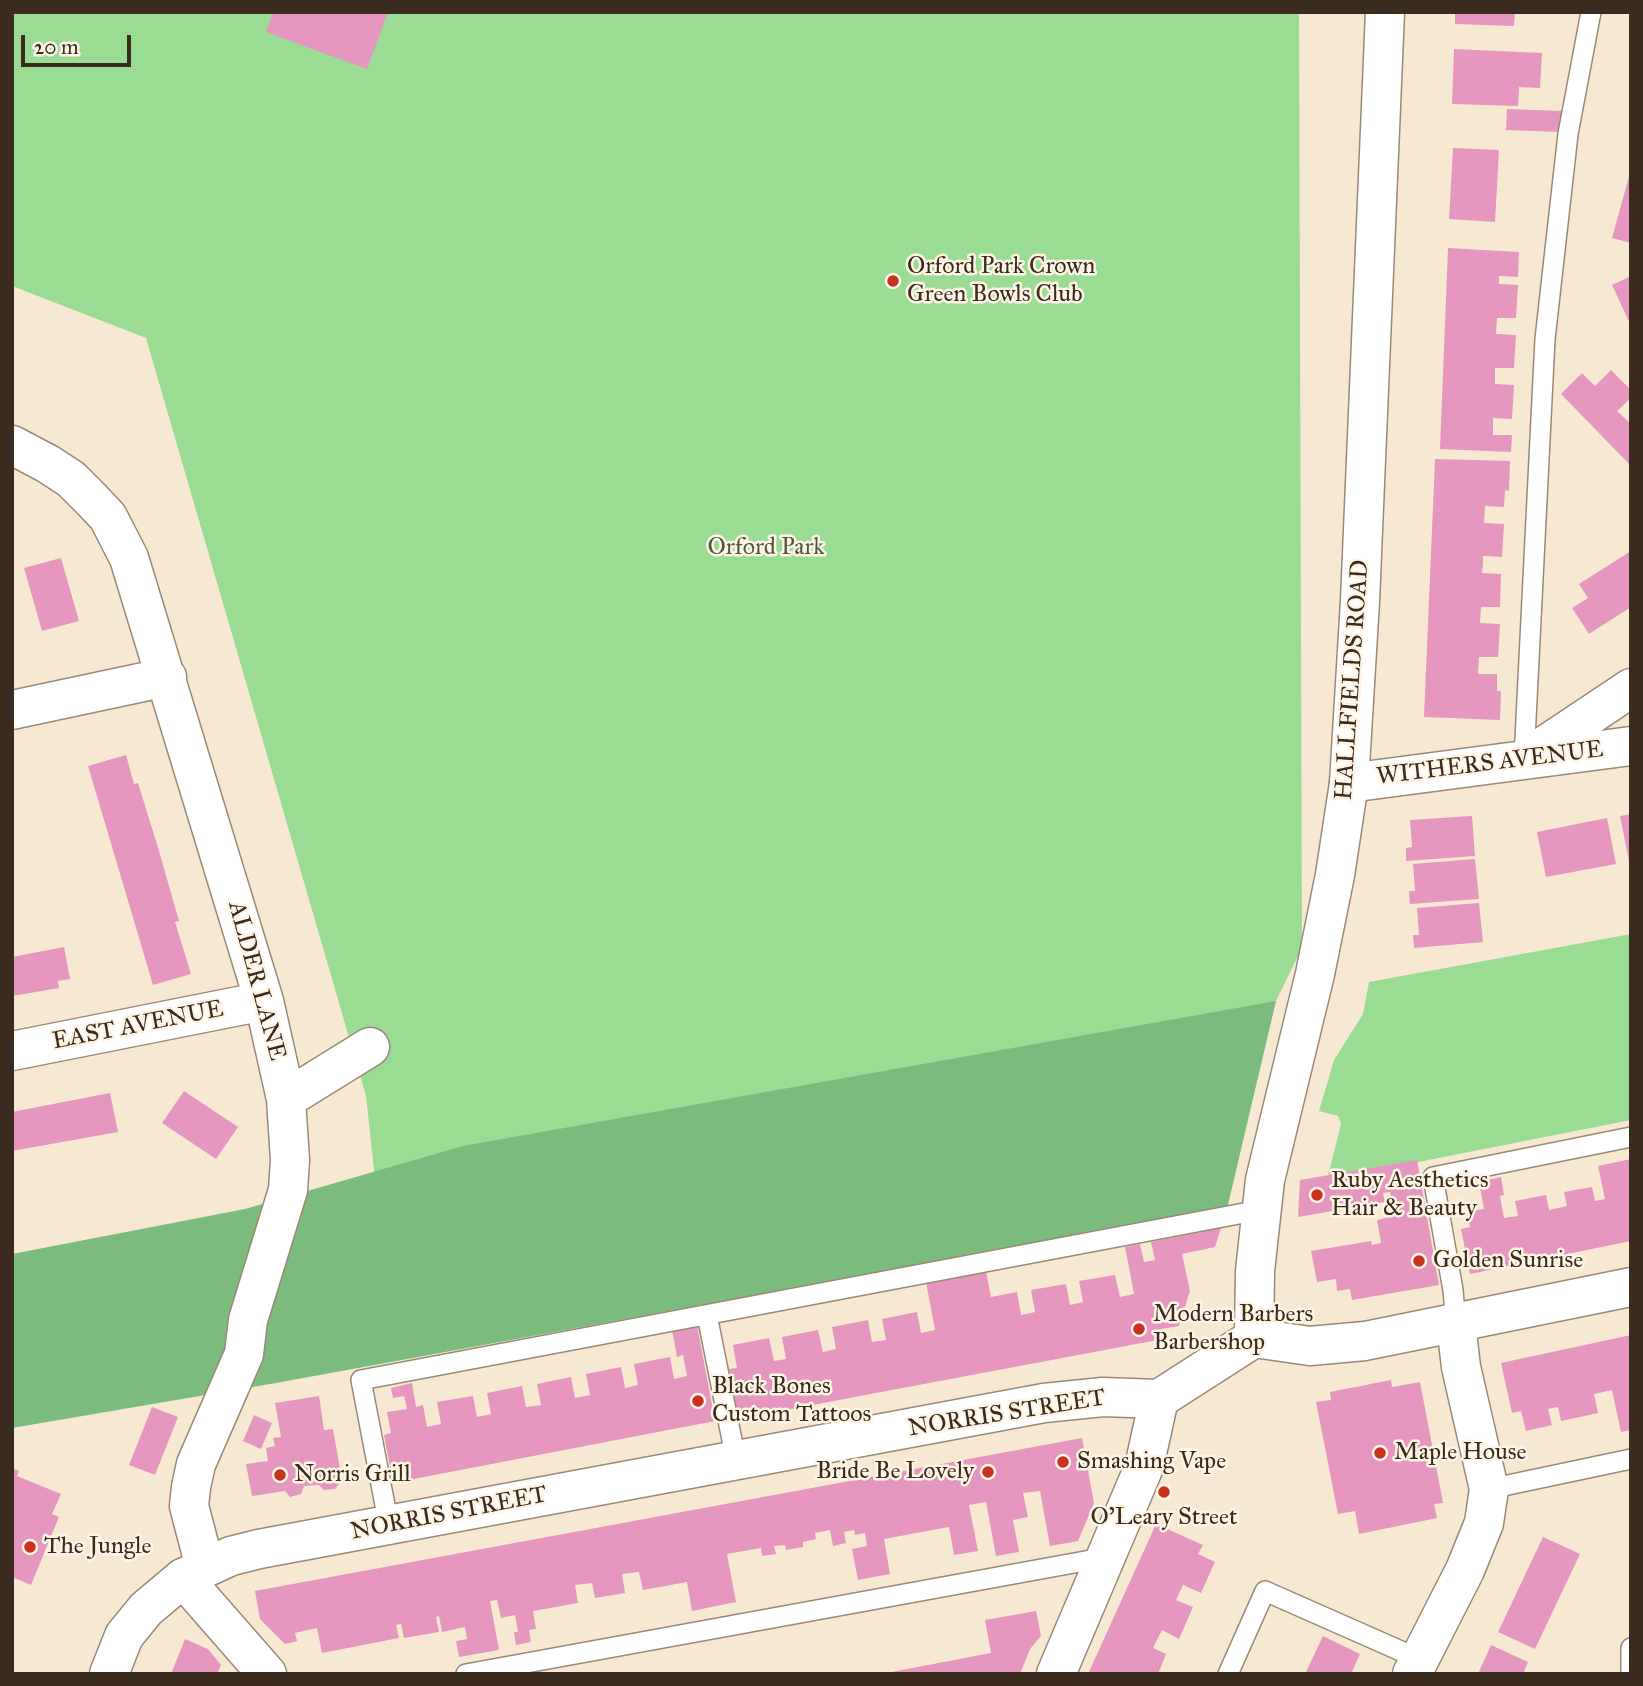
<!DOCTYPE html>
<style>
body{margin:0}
#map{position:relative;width:1643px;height:1686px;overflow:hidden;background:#f7e9d1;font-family:"IM FELL Great Primer",serif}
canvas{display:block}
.frame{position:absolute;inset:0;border:14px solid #3b2a1e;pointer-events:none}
.scale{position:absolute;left:21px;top:35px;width:110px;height:32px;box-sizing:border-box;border:4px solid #3b2a1e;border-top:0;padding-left:9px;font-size:21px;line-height:24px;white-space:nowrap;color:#3b2a1e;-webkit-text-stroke:5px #fcf5e5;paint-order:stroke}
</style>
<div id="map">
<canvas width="1643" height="1686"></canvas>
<div class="frame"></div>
<div class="scale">20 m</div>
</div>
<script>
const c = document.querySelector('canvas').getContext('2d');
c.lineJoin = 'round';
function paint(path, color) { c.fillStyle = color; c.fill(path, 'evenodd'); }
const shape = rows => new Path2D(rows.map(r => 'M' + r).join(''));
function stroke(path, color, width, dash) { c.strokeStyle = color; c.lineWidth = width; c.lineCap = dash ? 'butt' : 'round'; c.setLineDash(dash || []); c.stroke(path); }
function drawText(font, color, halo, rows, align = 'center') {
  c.font = font + ' "IM FELL Great Primer",serif'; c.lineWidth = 5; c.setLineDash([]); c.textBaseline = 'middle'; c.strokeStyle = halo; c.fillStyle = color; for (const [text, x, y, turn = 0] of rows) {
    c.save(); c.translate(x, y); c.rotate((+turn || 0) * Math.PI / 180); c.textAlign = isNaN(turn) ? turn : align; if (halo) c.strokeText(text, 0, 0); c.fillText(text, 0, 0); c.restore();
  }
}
paint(shape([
 [12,12,1299,12,1302,948,1266,1021,375,1179,366,1096,146,338,12,286],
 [1631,934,1631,1120,1327,1180,1341,1124,1338,1116,1319,1111,1334,1060,1363,1014,1369,982]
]), '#9adc93');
paint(shape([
 [1276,1001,1227,1209,276,1383,12,1428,12,1254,245,1209,463,1146]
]), '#7bbc7d');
paint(shape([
 [273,12,388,12,367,69,266,32],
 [1455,12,1515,12,1514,26,1455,24],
 [1454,49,1542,53,1540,88,1519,87,1518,106,1452,104],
 [1507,109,1562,111,1562,132,1506,130],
 [1453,148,1499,150,1495,222,1449,219],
 [1630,173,1631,173,1631,243,1612,238],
 [1448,248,1519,252,1518,277,1499,276,1499,284,1518,285,1516,318,1497,318,1496,334,1516,335,1514,368,1495,368,1495,384,1514,385,1512,419,1493,418,1493,435,1512,435,1511,452,1440,449],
 [1631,276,1631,326,1612,285],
 [1611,370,1631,390,1631,398,1617,411,1631,424,1631,466,1561,394,1582,373,1595,386],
 [1435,459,1510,461,1509,491,1505,490,1504,507,1485,506,1484,523,1504,524,1502,557,1483,556,1483,564,1482,573,1501,574,1500,607,1481,607,1480,623,1500,624,1498,657,1479,657,1478,674,1497,674,1497,691,1501,691,1500,720,1424,717],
 [1631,551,1631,607,1589,634,1572,608,1588,598,1579,584],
 [61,558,79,621,42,631,24,568],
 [126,755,134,784,138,783,159,851,179,921,175,922,191,974,153,985,88,766],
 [1631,814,1631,861,1629,861,1620,816],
 [1472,816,1475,856,1406,861,1406,848,1412,847,1410,820],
 [1607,818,1616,864,1546,877,1537,832],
 [1475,859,1479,899,1410,904,1409,891,1415,891,1413,864],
 [1479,903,1483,942,1414,948,1413,935,1419,935,1417,908],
 [64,947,70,979,58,981,59,988,12,996,12,957],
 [184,1091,238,1127,216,1159,162,1123],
 [110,1093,118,1132,12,1151,12,1112],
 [1631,1159,1631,1241,1470,1274,1461,1229,1470,1227,1467,1212,1484,1209,1479,1182,1501,1177,1504,1195,1500,1196,1504,1218,1518,1216,1515,1201,1546,1195,1549,1210,1567,1206,1564,1192,1592,1187,1595,1201,1605,1199,1598,1166],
 [1417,1160,1439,1285,1352,1300,1350,1289,1337,1291,1336,1279,1317,1282,1311,1251,1371,1241,1372,1245,1381,1243,1377,1220,1394,1216,1390,1192,1383,1193,1385,1202,1298,1217,1300,1180],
 [1221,1228,1215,1247,1182,1254,1190,1291,1179,1326,1161,1329,1163,1339,738,1419,729,1369,737,1368,733,1345,769,1338,774,1361,786,1359,782,1337,818,1330,823,1352,836,1349,832,1327,868,1320,872,1342,886,1340,882,1319,917,1312,921,1333,935,1330,926,1282,986,1271,991,1297,1017,1292,1021,1315,1035,1312,1031,1290,1066,1284,1070,1305,1083,1302,1079,1281,1115,1275,1120,1297,1134,1294,1125,1247,1140,1244,1144,1262,1155,1260,1151,1242],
 [697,1325,715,1421,393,1483,384,1435,391,1433,387,1412,407,1409,404,1396,393,1398,391,1388,412,1383,416,1407,423,1405,427,1427,441,1424,437,1402,473,1396,477,1417,491,1414,487,1393,522,1386,526,1407,541,1405,537,1384,571,1377,575,1398,590,1395,586,1374,621,1367,625,1388,638,1385,634,1364,670,1357,674,1379,687,1376,683,1355,677,1357,672,1330],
 [1631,1335,1631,1430,1621,1432,1612,1390,1594,1394,1598,1413,1561,1421,1558,1407,1548,1409,1552,1425,1526,1431,1521,1411,1512,1413,1501,1363],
 [1391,1380,1392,1387,1420,1382,1443,1503,1434,1504,1437,1518,1359,1534,1355,1511,1338,1514,1316,1402,1331,1400,1330,1392],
 [319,1396,324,1430,333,1429,342,1480,335,1489,324,1490,319,1485,304,1486,301,1494,290,1497,285,1491,252,1496,246,1464,268,1461,266,1448,275,1446,273,1438,281,1437,275,1403],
 [152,1407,178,1417,155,1475,129,1465],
 [254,1415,272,1423,261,1449,243,1441],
 [1082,1438,1094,1503,1078,1541,1050,1546,1040,1491,1023,1493,1028,1517,1013,1520,1019,1552,996,1556,986,1502,969,1505,978,1551,954,1555,949,1527,884,1539,890,1574,858,1580,852,1549,867,1546,865,1533,855,1535,854,1530,844,1532,846,1543,833,1546,830,1530,815,1533,816,1539,803,1542,803,1547,786,1550,785,1545,774,1546,776,1554,762,1556,761,1548,727,1554,736,1602,692,1611,687,1582,643,1590,639,1572,622,1574,625,1593,595,1598,592,1583,575,1585,578,1603,533,1611,536,1629,529,1630,531,1642,516,1645,514,1632,518,1632,515,1615,501,1618,497,1600,490,1601,499,1650,459,1657,456,1641,467,1639,465,1627,442,1632,439,1616,436,1617,439,1632,404,1638,401,1624,396,1625,399,1638,322,1653,317,1628,295,1633,297,1641,285,1644,260,1619,255,1591],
 [12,1468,19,1471,17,1476,61,1494,52,1514,59,1517,31,1585,12,1577],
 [1156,1524,1203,1545,1198,1554,1215,1562,1201,1593,1183,1585,1176,1600,1193,1607,1179,1639,1162,1630,1153,1648,1166,1654,1158,1674,1088,1674],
 [1543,1537,1580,1554,1535,1649,1498,1632],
 [1036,1611,1041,1636,1030,1649,1020,1674,881,1674,991,1653,985,1620],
 [1323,1636,1360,1654,1351,1674,1305,1674],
 [185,1639,208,1649,221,1665,217,1674,171,1674],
 [1491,1645,1528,1662,1523,1674,1478,1674]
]), '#e597bf');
const lane = shape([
 [1524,759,1545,339,1568,134,1591,12],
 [707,1315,736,1460],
 [1456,1324,1453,1290,1433,1177,1631,1137],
 [1489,1489,1631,1459],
 [389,1526,361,1380,1260,1210],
 [1631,1648,1631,1671],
 [466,1674,1107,1557],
 [1228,1674,1265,1591,1419,1659]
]);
const street = shape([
 [12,445,48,464,71,479,92,500,108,517,129,558,264,1001,286,1099,290,1160,288,1190,248,1320,244,1354,196,1464,191,1487,189,1506,205,1567],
 [12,710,167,677],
 [1532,754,1631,688],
 [1349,783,1631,746],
 [12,1051,264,1001],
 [286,1099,370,1047],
 [1254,1338,1310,1346,1365,1341,1631,1287],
 [183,1578,267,1674],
 [1056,1674,1144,1467,1159,1399],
 [1412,1674,1465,1570,1484,1523,1489,1489,1461,1367,1456,1324]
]);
const secondary = shape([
 [109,1674,124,1636,146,1609,183,1578,231,1556,259,1549,1044,1403,1103,1397,1159,1399,1254,1338,1255,1271,1265,1180,1315,974,1335,875,1349,783,1360,601,1385,12]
]);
stroke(lane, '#998a78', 22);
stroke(street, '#998a78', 41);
stroke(secondary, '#998a78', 41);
stroke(lane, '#fff', 19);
stroke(street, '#fff', 38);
stroke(secondary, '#fff', 38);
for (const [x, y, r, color] of [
 [893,281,7,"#c8321e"],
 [1317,1195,7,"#c8321e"],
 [1419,1261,7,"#c8321e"],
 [1139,1329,7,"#c8321e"],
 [698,1401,7,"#c8321e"],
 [1380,1453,7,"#c8321e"],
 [1063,1462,7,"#c8321e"],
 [988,1472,7,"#c8321e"],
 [280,1475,7,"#c8321e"],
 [1164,1492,7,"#c8321e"],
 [30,1547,7,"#c8321e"]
]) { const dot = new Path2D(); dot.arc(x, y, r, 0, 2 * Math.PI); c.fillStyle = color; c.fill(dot); stroke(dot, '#fcf5e5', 2.5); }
drawText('24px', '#3b2a1e', '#fcf5e5', [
 ["Orford Park Crown",907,267],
 ["Green Bowls Club",907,295],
 ["Ruby Aesthetics",1331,1181],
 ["Hair & Beauty",1331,1209],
 ["Golden Sunrise",1433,1261],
 ["Modern Barbers",1153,1315],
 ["Barbershop",1153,1343],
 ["Black Bones",712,1387],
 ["Custom Tattoos",712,1415],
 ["Maple House",1394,1453],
 ["Smashing Vape",1077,1462],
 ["Bride Be Lovely",974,1472,"right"],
 ["Norris Grill",294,1475],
 ["O'Leary Street",1164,1518,"center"],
 ["The Jungle",44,1547]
], 'left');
drawText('24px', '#53563b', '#fcf5e5', [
 ["Orford Park",766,548]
]);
drawText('24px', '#3b2a1e', '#fcf5e5', [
 ["HALLFIELDS ROAD",1353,680,-86],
 ["WITHERS AVENUE",1490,764,-7],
 ["ALDER LANE",256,981,75],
 ["EAST AVENUE",138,1026,-11],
 ["NORRIS STREET",1007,1414,-9],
 ["NORRIS STREET",449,1514,-11]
]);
</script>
